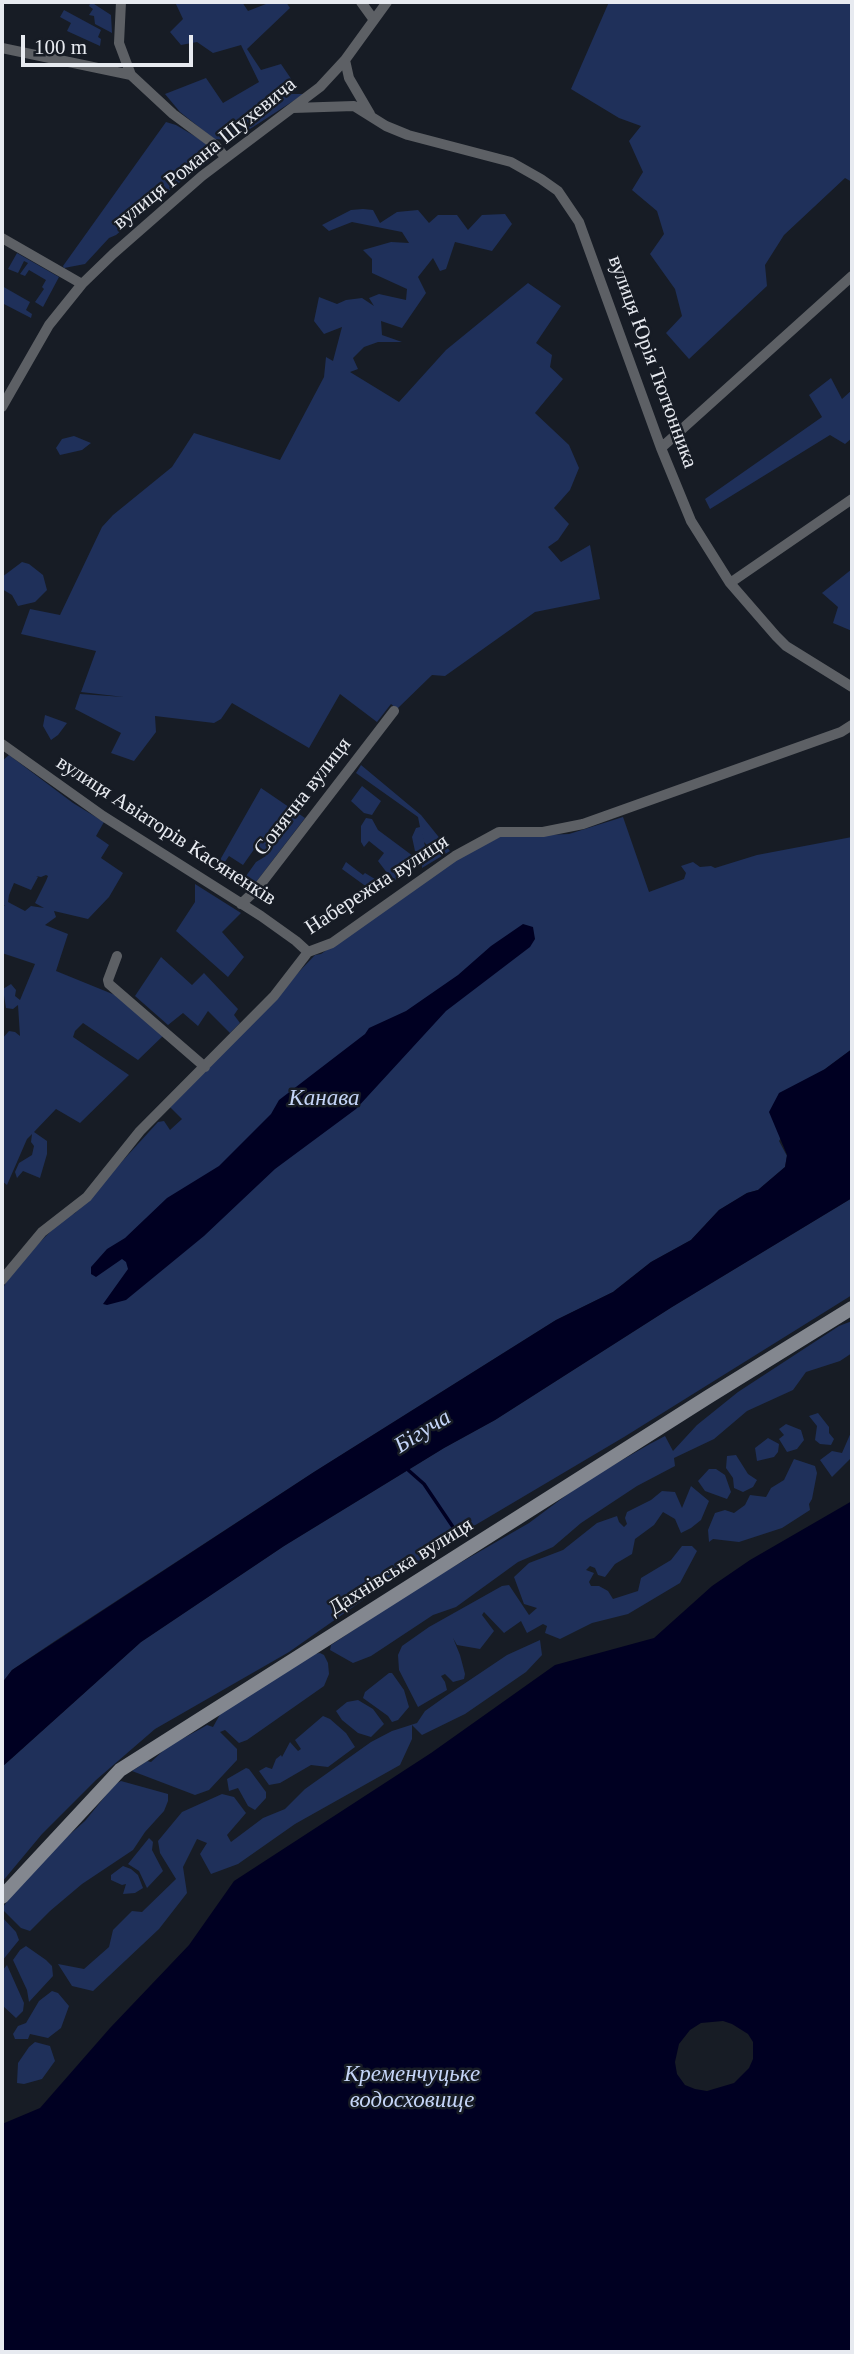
<!DOCTYPE html>
<meta charset="utf-8">
<style>
body{margin:0}
#map{position:relative;width:854px;height:2354px;overflow:hidden;background:#171c25;font-family:Georgia,serif}
canvas{display:block}
.frame{position:absolute;inset:0;border:4px solid #e7eaf0;pointer-events:none}
.scale{position:absolute;left:21px;top:35px;width:172px;height:32px;box-sizing:border-box;border:4px solid #e7eaf0;border-top:0;padding-left:9px;font-size:21px;line-height:24px;white-space:nowrap;color:#e7eaf0;-webkit-text-stroke:5px #171c25;paint-order:stroke}
</style>
<div id="map">
<canvas width="854" height="2354"></canvas>
<div class="frame"></div>
<div class="scale">100 m</div>
</div>
<script>
const c = document.querySelector('canvas').getContext('2d');
c.lineJoin = 'round';
function paint(path, color) { c.fillStyle = color; c.fill(path, 'evenodd'); }
const shape = rows => new Path2D(rows.map(r => 'M' + r).join(''));
function stroke(path, color, width, dash) { c.strokeStyle = color; c.lineWidth = width; c.lineCap = dash ? 'butt' : 'round'; c.setLineDash(dash || []); c.stroke(path); }
function drawText(font, color, halo, rows, align = 'center') {
  c.font = font + ' Georgia,serif'; c.lineWidth = 5; c.setLineDash([]); c.textBaseline = 'middle'; c.strokeStyle = halo; c.fillStyle = color; for (const [text, x, y, turn = 0] of rows) {
    c.save(); c.translate(x, y); c.rotate((+turn || 0) * Math.PI / 180); c.textAlign = isNaN(turn) ? turn : align; if (halo) c.strokeText(text, 0, 0); c.fillText(text, 0, 0); c.restore();
  }
}
paint(shape([
 [91,2,111,15,112,33,95,24,94,16,89,15,93,9,89,6],
 [175,2,242,2,248,11,271,2,286,2,290,8,247,49,261,70,281,64,298,89,291,94,304,94,233,140,214,139,180,112,165,94,206,78,223,103,259,82,241,45,213,53,197,42,181,45,170,32,183,19],
 [609,2,852,2,852,182,845,178,784,235,765,265,767,286,689,359,666,333,682,316,675,289,650,254,664,234,657,211,632,190,643,172,629,141,641,126,619,118,571,89],
 [64,10,101,30,98,37,101,39,100,46,67,31,71,23,60,17],
 [166,122,176,125,208,144,212,155,208,162,176,185,116,235,109,238,85,264,64,268,63,266],
 [363,209,373,210,380,223,397,212,418,210,429,223,438,215,457,215,468,230,482,215,505,214,512,224,492,251,455,242,446,269,440,271,433,258,418,277,426,293,402,328,381,321,382,335,402,342,378,342,364,347,353,358,358,369,350,372,399,402,446,350,528,283,561,306,536,343,552,355,550,367,563,379,535,413,569,445,579,468,570,490,554,508,569,524,558,540,548,547,561,562,590,545,600,599,535,612,445,676,432,675,397,709,391,704,377,722,340,694,309,748,232,703,221,719,214,723,155,716,156,732,134,761,111,753,121,733,75,709,80,694,124,697,81,692,96,651,21,634,30,609,60,615,102,527,113,515,172,467,194,433,280,460,324,377,326,357,333,361,342,327,324,334,314,321,319,297,337,304,346,300,362,298,374,306,369,298,379,294,406,300,407,289,372,273,372,259,363,250,391,242,409,243,402,232,352,222,329,231,322,225,351,210],
 [17,253,59,277,43,307,35,302,44,289,42,287,46,280,29,270,25,276,20,274,28,263,24,261,18,273,8,269],
 [2,286,30,302,26,310,32,314,31,318,2,303],
 [831,378,842,399,852,390,852,438,845,444,830,435,710,509,705,499,822,417,809,395],
 [74,436,91,443,82,450,60,455,56,448,62,439],
 [22,562,29,564,43,575,47,590,35,602,18,606,12,595,2,589,2,577],
 [852,569,852,631,833,623,838,607,822,593],
 [45,715,67,723,58,735,51,740,43,726],
 [9,755,73,803,104,822,96,836,109,845,101,858,123,873,109,897,88,919,54,911,56,917,45,925,68,934,56,971,115,995,165,1034,138,1060,83,1023,75,1031,73,1037,129,1075,80,1123,56,1109,34,1132,47,1141,47,1154,40,1178,23,1171,17,1178,15,1172,19,1163,32,1155,34,1146,31,1142,32,1134,27,1139,7,1185,2,1181,2,1039,9,1031,15,1032,20,1036,18,1005,13,1009,6,1008,3,989,11,984,16,990,15,996,20,1000,35,964,2,953,2,906,5,906,2,903,2,761],
 [46,875,48,876,46,881,35,903,44,908,31,906,25,911,8,902,9,895,14,883,31,890,38,877,36,876,41,877],
 [361,765,421,815,450,851,422,868,422,852,432,845,427,845,424,842,421,830,425,846,419,852,415,851,412,837,416,828,420,827,418,817,356,773],
 [362,786,381,801,372,815,364,813,351,801],
 [261,788,305,818,250,890,241,883,256,862,266,856,255,848,243,865,229,856,220,869,216,867],
 [623,817,649,892,684,879,686,873,681,866,693,862,700,867,711,866,715,868,757,855,852,837,852,1049,825,1069,779,1141,787,1156,785,1167,758,1190,747,1193,719,1210,691,1240,651,1262,613,1292,556,1320,314,1472,55,1641,12,1670,2,1683,2,1290,9,1277,24,1258,62,1220,75,1213,158,1122,164,1121,170,1130,182,1119,170,1107,315,955,321,954,455,858,500,837,569,834],
 [366,818,372,819,378,830,413,856,413,867,409,864,394,882,378,861,384,853,369,841,364,847,361,842,361,826],
 [346,862,363,875,365,873,388,887,386,889,378,884,371,890,342,869],
 [195,884,241,913,222,932,244,957,228,977,176,931,195,902],
 [161,957,192,985,204,973,238,1009,234,1015,240,1023,230,1033,208,1011,198,1026,183,1013,168,1025,135,996],
 [852,1198,852,1295,624,1437,440,1546,289,1652,155,1729,96,1780,42,1834,2,1882,2,1767,141,1642,284,1546,444,1448,495,1420,672,1307],
 [852,1321,852,1353,840,1361,806,1372,793,1390,747,1411,714,1439,674,1458,675,1466,637,1486,581,1523,553,1547,518,1562,456,1607,433,1615,371,1656,353,1663,330,1650,331,1645,420,1586,529,1523,584,1482,648,1445,665,1436,673,1451,697,1425,738,1392,839,1326],
 [818,1413,829,1427,829,1433,834,1439,831,1445,820,1444,815,1440,817,1426,809,1416],
 [786,1424,801,1430,804,1440,797,1449,787,1452,779,1439,784,1435,779,1429],
 [852,1430,852,1457,832,1477,820,1460,832,1451,842,1453],
 [768,1438,779,1444,778,1452,774,1457,757,1461,755,1448],
 [736,1455,748,1474,757,1480,753,1487,743,1492,734,1488,733,1478,726,1468,727,1456],
 [794,1459,815,1466,817,1473,812,1499,809,1504,810,1510,782,1528,739,1542,713,1539,709,1542,708,1530,715,1513,725,1510,734,1513,745,1505,750,1495,766,1497,771,1488,784,1480],
 [709,1469,716,1469,725,1475,731,1492,727,1499,705,1491,698,1481],
 [691,1486,709,1501,701,1520,691,1528,681,1533,675,1519,663,1512,654,1525,635,1539,632,1554,615,1564,605,1577,598,1575,595,1568,590,1566,586,1570,594,1573,589,1582,591,1586,599,1586,608,1591,613,1599,638,1591,641,1578,671,1560,682,1546,692,1546,697,1551,680,1583,628,1614,592,1623,560,1639,545,1633,547,1626,543,1624,527,1633,521,1621,504,1633,484,1612,482,1615,494,1631,480,1649,457,1645,453,1638,460,1655,465,1674,464,1679,453,1682,445,1674,441,1676,445,1682,447,1690,418,1707,399,1670,398,1655,402,1646,429,1627,502,1586,509,1585,529,1615,537,1608,524,1604,514,1577,529,1563,563,1550,597,1523,617,1516,619,1522,624,1527,627,1524,625,1518,627,1512,651,1500,662,1491,675,1492,682,1508],
 [540,1640,542,1655,526,1672,465,1714,422,1735,412,1725,412,1739,400,1765,295,1824,238,1864,211,1874,200,1854,207,1843,197,1839,183,1867,187,1893,159,1929,93,1991,72,1986,58,1964,84,1969,109,1947,113,1930,132,1911,142,1912,176,1879,160,1853,158,1841,182,1812,222,1794,234,1797,246,1813,227,1835,231,1842,263,1818,285,1809,305,1789,371,1742,392,1731,417,1723,425,1711,446,1696,507,1655],
 [320,1653,324,1655,328,1663,329,1674,324,1686,247,1740,239,1743,225,1730,220,1732,237,1749,237,1760,209,1790,195,1795,132,1771,147,1761,151,1762,167,1747,202,1728,207,1725,213,1727,223,1709,313,1654],
 [389,1673,392,1673,404,1690,409,1707,398,1720,392,1722,388,1716,363,1698,365,1692],
 [358,1700,373,1709,384,1724,371,1737,358,1733,342,1720,336,1711,347,1702],
 [323,1716,330,1719,346,1733,355,1747,328,1767,311,1765,280,1783,269,1785,259,1771,266,1767,272,1769,276,1759,281,1755,282,1757,290,1742,298,1751,301,1749,295,1740],
 [246,1768,249,1769,266,1792,266,1798,255,1810,248,1806,238,1788,229,1791,227,1779],
 [121,1781,168,1794,168,1801,164,1811,145,1832,133,1850,82,1884,50,1911,30,1931,21,1928,2,1909,11,1895,51,1851,85,1821,115,1784],
 [149,1838,153,1842,152,1850,163,1871,147,1888,139,1871,128,1864],
 [123,1866,131,1869,138,1875,143,1888,135,1893,123,1894,126,1884,122,1885,111,1880,111,1875],
 [2,1917,16,1932,19,1940,2,1961],
 [26,1946,46,1960,52,1966,53,1976,29,2002,27,1990,13,1960,20,1950],
 [7,1965,24,2003,23,2011,16,2018,2,2005,2,1971],
 [52,1991,58,1993,69,2006,61,2028,48,2038,30,2034,28,2039,15,2039,13,2034,18,2026,26,2023,39,2001],
 [35,2042,50,2046,55,2061,42,2079,24,2084,17,2083,18,2063,29,2047]
]), '#1f305a');
paint(shape([
 [523,924,533,927,535,939,530,947,446,1011,356,1109,275,1169,204,1236,126,1300,107,1305,103,1304,128,1269,126,1262,122,1259,96,1277,91,1274,91,1267,107,1249,125,1238,167,1198,219,1166,271,1114,279,1100,365,1034,369,1028,406,1011,458,975,491,946],
 [852,1049,852,1198,672,1307,495,1420,444,1448,284,1546,141,1642,2,1767,2,1683,12,1670,314,1472,556,1320,613,1292,651,1262,691,1240,719,1210,747,1193,758,1190,785,1167,787,1155,769,1112,779,1093,825,1069],
 [852,1501,852,2352,2,2352,2,2124,40,2108,110,2028,189,1945,234,1881,431,1753,555,1665,654,1638,712,1586,750,1560],
 [723,2021,732,2024,748,2034,753,2042,753,2059,749,2068,734,2083,707,2091,695,2089,685,2085,677,2074,675,2062,679,2044,690,2030,701,2023]
]), '#002');
stroke(shape([
 [407,1469,424,1484,453,1527]
]), '#002', 3.5);
stroke(shape([
 [121,2,119,43,131,75,173,114,215,145,225,157],
 [361,2,374,20],
 [2,48,131,75],
 [345,60,349,78,370,114],
 [293,108,354,106,386,126,408,135,511,162,541,179,558,191,579,222,661,448,691,521,730,583,776,636,786,646,852,687],
 [2,238,82,284],
 [2,407,49,325,82,284,113,254,202,176,320,87,345,60,387,2],
 [661,448,852,276],
 [730,583,852,499],
 [2,744,103,816,261,916,296,941,308,952],
 [241,904,257,889,394,711],
 [117,956,108,980,109,984,205,1067],
 [2,1280,42,1232,87,1197,140,1131,274,996,308,952,332,943,455,856,499,832,543,832,583,824,841,732,852,725]
]), '#5d6065', 10);
stroke(shape([
 [2,1897,120,1770,708,1397,852,1308]
]), '#83878f', 14);
drawText('21px', '#e7eaf0', '#171c25', [
 ["вулиця Романа Шухевича",205,154,-39],
 ["вулиця Юрія Тютюнника",652,362,70],
 ["Сонячна вулиця",303,797,-52],
 ["вулиця Авіаторів Касяненків",166,831,33],
 ["Набережна вулиця",377,885,-33],
 ["Дахнівська вулиця",401,1567,-32]
]);
drawText('italic 23px', '#c5d5f8', '#171c25', [
 ["Канава",324,1099],
 ["Бігуча",423,1432,-32],
 ["Кременчуцьке",412,2075],
 ["водосховище",412,2101]
]);
</script>
